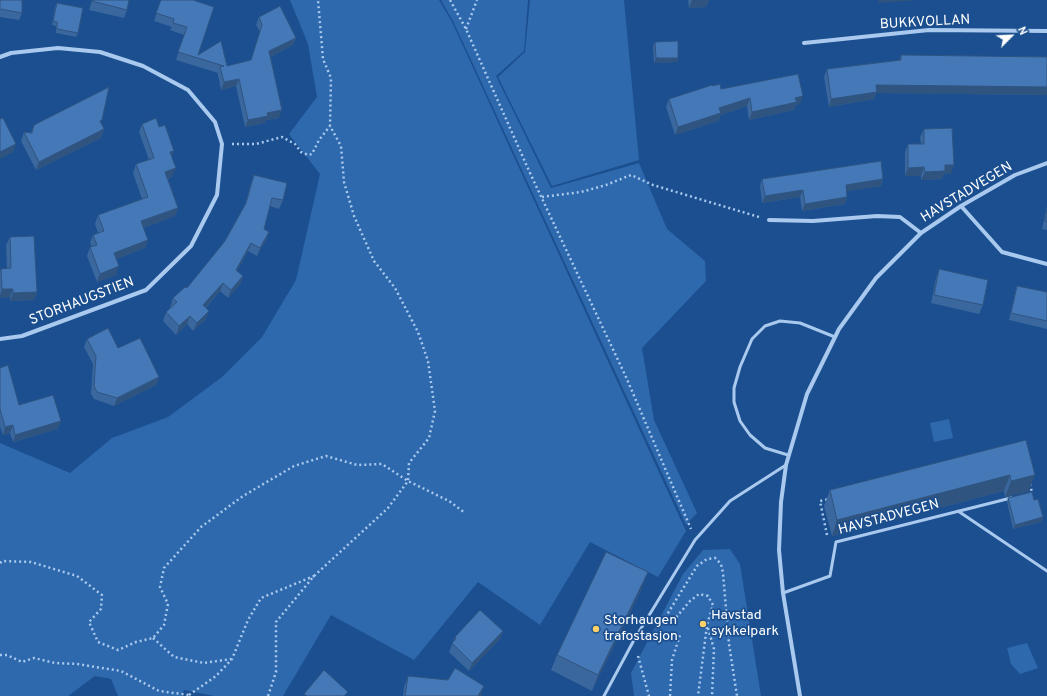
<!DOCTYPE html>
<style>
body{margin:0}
#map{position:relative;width:1047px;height:696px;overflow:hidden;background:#1b4f8f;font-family:Overpass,sans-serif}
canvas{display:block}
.north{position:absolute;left:991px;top:16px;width:40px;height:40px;-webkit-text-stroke:3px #1b4f8f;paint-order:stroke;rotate:66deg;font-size:11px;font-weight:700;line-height:16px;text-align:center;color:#fff}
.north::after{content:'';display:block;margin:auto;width:14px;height:18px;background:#fff;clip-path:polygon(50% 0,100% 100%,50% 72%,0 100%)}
</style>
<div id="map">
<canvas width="1047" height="696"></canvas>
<div class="north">N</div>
</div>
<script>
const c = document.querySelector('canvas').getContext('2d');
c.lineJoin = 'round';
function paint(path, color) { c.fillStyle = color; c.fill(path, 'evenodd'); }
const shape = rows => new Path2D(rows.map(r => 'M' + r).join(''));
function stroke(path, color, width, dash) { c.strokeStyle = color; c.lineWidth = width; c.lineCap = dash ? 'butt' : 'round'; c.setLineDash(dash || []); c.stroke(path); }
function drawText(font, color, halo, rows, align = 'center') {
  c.font = font + ' Overpass,sans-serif'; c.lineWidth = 3.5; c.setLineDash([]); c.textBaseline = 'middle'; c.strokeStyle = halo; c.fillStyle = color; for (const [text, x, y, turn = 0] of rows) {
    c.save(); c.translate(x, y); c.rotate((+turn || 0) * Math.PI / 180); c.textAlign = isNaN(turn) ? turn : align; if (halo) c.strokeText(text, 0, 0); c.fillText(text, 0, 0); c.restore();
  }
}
paint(shape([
 [290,0,439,0,452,22,686,531,658,577,590,542,540,625,478,582,414,660,331,615,283,696,214,696,184,690,181,696,118,696,111,679,95,676,68,696,0,696,0,443,70,473,112,438,168,417,222,377,262,337,296,280,320,174,289,134,317,97,308,44],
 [441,0,528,0,524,51,496,76,551,188,639,163,667,229,705,261,706,281,642,348,654,420,697,513,686,525,453,21],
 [530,0,624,0,639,160,552,186,498,77,525,52],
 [949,419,953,438,934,442,930,423],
 [730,549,740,564,761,696,634,696,631,673,683,574,703,550],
 [1027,643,1038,668,1020,674,1011,664,1007,648]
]), '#2e69ad');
stroke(shape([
 [450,0,466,29,530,173,626,377,691,529],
 [466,29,477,0],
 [232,144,256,144,282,137,295,144,301,152,308,155,312,154,319,140,330,126],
 [542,197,581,192,606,185,631,175,653,185,759,217],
 [1030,484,1032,493],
 [827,535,820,501,829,499],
 [0,563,2,561,31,562,77,576,102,595,101,609,89,622,98,642,118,650,136,642,153,638,164,625,168,604,160,587,164,568,201,527,243,496,294,466,326,456,357,465,382,464,408,481,449,501,465,513],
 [673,621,690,601,699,594,708,596,713,605,707,625,698,696],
 [660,626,697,566,707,559,715,558,721,564,723,573,729,644,737,696],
 [708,628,714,649,712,696],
 [153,638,174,657,204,663,231,659],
 [0,655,7,655,22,662,34,658,55,663,77,664,121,671,159,691,189,695],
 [638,656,649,696],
 [189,695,216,676,232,659,248,620,261,598,314,576],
 [268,696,276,672,276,622,314,576,388,508,408,481,409,463,429,438,435,411,428,361,418,332,395,288,374,261,354,216,344,182,341,146,330,126,331,78,323,59,318,0],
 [670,696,672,660,680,635]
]), '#a9c9ee', 2.5, [2, 3]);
stroke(shape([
 [788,455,765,448,750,435,740,421,734,402,734,388,740,367,752,339,765,326,780,321,800,323,835,337],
 [958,511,1047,571],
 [783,593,830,576,836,542,1011,498],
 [604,696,634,640,695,540,730,501,786,465]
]), '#a9c9ee', 3);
stroke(shape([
 [804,43,929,30,1047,31],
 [0,57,11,53,58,48,100,52,143,66,188,90,215,122,222,144,217,195,191,246,146,290,22,336,0,339],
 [961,206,1002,252,1047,264],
 [769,220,813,221,877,216,900,217,921,233],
 [800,696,783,593,779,550,781,502,786,465,807,394,839,329,876,278,921,233,961,206,1015,175,1047,163]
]), '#a9c9ee', 4);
paint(shape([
 [0,0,22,13,19,20,0,17],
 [92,0,129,0,127,10,124,18,89,10],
 [161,0,193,0,198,55,227,66,251,60,260,32,256,25,259,17,296,38,293,45,270,57,279,118,266,120,265,123,245,127,236,86,221,90,218,75,218,73,176,60,184,35,170,30,172,27,154,21],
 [688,0,709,0,706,7,689,8],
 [57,3,78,33,76,37,56,33,56,26,52,25,55,7],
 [655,42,678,58,677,62,654,63,653,46],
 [901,55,1047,57,1047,95,876,93,874,99,829,107,824,77,827,69,900,60],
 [713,86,721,89,800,104,796,105,794,110,749,120,747,106,721,115,718,121,675,135,666,107,669,99],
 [101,123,104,129,101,138,36,170,21,141,24,132,31,133,34,125],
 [142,124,172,158,172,177,168,179,178,208,175,216,143,228,148,240,145,248,116,259,116,275,97,282,87,256,90,247,92,247,90,243,93,235,98,233,95,224,98,215,142,199,133,173,136,164,149,160,139,132],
 [924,129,951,174,944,174,942,179,921,180,921,176,905,176,905,152,908,144,921,144,920,137],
 [254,175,283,200,279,209,270,206,264,229,269,232,266,240,257,256,248,251,237,271,243,276,240,285,228,298,220,291,206,308,206,319,193,331,187,324,176,335,163,321,166,312,171,308,170,307,173,298,187,288,225,241,245,206,251,183],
 [762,179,883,179,881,186,847,191,847,197,845,204,802,211,800,197,762,203,760,186],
 [1047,206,1047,230,1042,229],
 [10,237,37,292,34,300,10,301,10,297,0,298,0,271,1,269,7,268,6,245],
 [939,269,983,305,979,314,931,303,936,278],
 [1017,286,1047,292,1047,329,1009,320,1015,293],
 [87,339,118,348,159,377,156,385,114,406,94,399,91,394,93,364,84,347],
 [0,368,19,405,58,429,13,442,10,433,3,435,0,426],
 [1026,440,1029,491,1005,497,1004,491,832,536,824,506,830,490],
 [1008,498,1034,500,1043,517,1041,522,1013,529,1007,502],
 [642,588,592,691,551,670,557,655],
 [503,631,500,639,469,671,449,652,455,637],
 [408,676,481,696,403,696,404,687]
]), '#3a679d');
paint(shape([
 [692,0,709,0,706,7,689,8],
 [879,0,919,0,878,3],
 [296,38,293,45,266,59,269,51],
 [656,58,678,58,677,62,654,63],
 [239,79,236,86,221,90,224,82],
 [876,85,1047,86,1047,95,876,93,874,99,829,107,831,99],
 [803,96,800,104,796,105,794,110,749,120,752,112,795,98],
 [750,98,747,106,721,115,718,121,675,135,678,127,719,108],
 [282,110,279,118,266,120,265,123,245,127,248,120,267,113],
 [104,129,101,138,36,170,39,162],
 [16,144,13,152,0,159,0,152],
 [174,151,171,159,170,152],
 [945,165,954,165,951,174,944,174,942,179,921,180,925,172],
 [924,167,921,176,905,176,908,168],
 [176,168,172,177,162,181,165,172],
 [883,179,881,186,843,192,846,185],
 [803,190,800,197,762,203,765,196],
 [847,197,845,204,802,211,805,204],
 [178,208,175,216,138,230,141,221],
 [269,232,266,240,257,256,260,248],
 [148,240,145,248,111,261,114,253],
 [251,243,248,251,233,279,236,270],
 [119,266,116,275,97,282,100,274],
 [243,276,240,285,228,298,231,290],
 [223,283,220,291,200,314,203,305],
 [2,289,13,289,10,297,0,298,0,295],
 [37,292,34,300,10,301,13,293],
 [209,311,206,319,193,331,197,323],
 [190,316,187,324,176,335,179,326],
 [159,377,156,385,114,406,117,398],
 [61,421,58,429,13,442,15,435],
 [13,425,10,433,3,435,5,427],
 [1010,475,1004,491,832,536,837,520],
 [1035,475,1029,491,1005,497,1011,481],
 [1043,517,1041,522,1013,529,1015,525],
 [648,572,642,588,592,691,598,675],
 [503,631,500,639,469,671,472,663],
 [484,686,481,696,478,696]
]), '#305480');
const building = shape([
 [0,0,22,0,22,13,0,9,0,0],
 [93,0,129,0,127,10,92,1,93,0],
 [161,0,193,0,214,7,198,55,221,41,227,66,251,60,262,25,259,17,280,6,296,38,269,51,282,110,267,113,268,116,248,120,239,79,224,82,220,67,224,66,178,52,187,27,173,23,174,19,156,13,161,0],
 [57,3,83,8,78,33,57,29,57,22,53,21,57,3],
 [678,41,678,58,656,58,655,42,678,41],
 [901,55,1047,57,1047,87,876,85,877,92,831,99,827,69,901,60,901,55],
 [798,74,803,96,795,98,797,102,752,112,750,98,719,108,721,113,678,127,669,99,712,85,713,86,720,84,721,89,798,74],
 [109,87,102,120,100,121,104,129,39,162,24,132,32,133,34,125,109,87],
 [3,118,16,144,0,152,0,119,3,118],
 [156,118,159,127,165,125,174,151,170,152,176,168,165,172,178,208,141,221,148,240,114,253,119,266,100,274,90,247,97,245,93,235,104,231,98,215,148,197,136,164,154,158,142,124,156,118],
 [952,128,954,165,945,165,945,171,925,172,924,167,908,168,908,144,924,144,924,129,952,128],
 [881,161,883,179,846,185,847,197,805,204,803,190,765,196,762,179,881,161],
 [254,175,287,183,283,200,272,198,264,229,269,232,260,248,251,243,236,270,243,276,231,290,223,283,203,305,209,311,197,323,190,316,179,326,166,312,177,302,173,298,185,287,187,288,225,241,246,203,254,175],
 [1047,210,1047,222,1045,221,1047,210],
 [34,236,37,292,13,293,13,289,2,289,1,269,11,268,10,237,34,236],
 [939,269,988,280,983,305,934,295,939,269],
 [1017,286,1047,292,1047,321,1011,313,1017,286],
 [108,328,118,348,140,338,159,377,117,398,97,392,94,386,96,356,87,339,108,328],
 [8,365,19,405,53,395,61,421,15,435,13,425,5,427,0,409,0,368,8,365],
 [1026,440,1035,475,1011,481,1010,475,837,520,830,490,1026,440],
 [1032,492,1034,500,1038,499,1043,517,1015,525,1008,498,1032,492],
 [606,552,648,572,598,675,557,655,606,552],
 [480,610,503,631,472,663,452,643,456,639,455,637,480,610],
 [455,668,484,686,478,696,405,696,408,676,448,680,455,668],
 [324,670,348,692,344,696,307,696,304,694,324,670]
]);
paint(building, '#4478b7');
stroke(building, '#305480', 1);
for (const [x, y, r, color] of [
 [703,624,4,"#ffd166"],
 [596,629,4,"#ffd166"]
]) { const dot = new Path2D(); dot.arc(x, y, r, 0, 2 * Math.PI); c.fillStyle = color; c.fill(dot); stroke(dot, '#1b4f8f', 1.5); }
drawText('14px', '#fff', '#1b4f8f', [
 ["BUKKVOLLAN",925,23,-3],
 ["HAVSTADVEGEN",967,193,-31],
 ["STORHAUGSTIEN",82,302,-21],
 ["HAVSTADVEGEN",889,518,-15]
]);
drawText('14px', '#fff', '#1b4f8f', [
 ["Havstad",711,616],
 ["sykkelpark",711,632],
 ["Storhaugen",604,621],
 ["trafostasjon",604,637]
], 'left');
</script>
